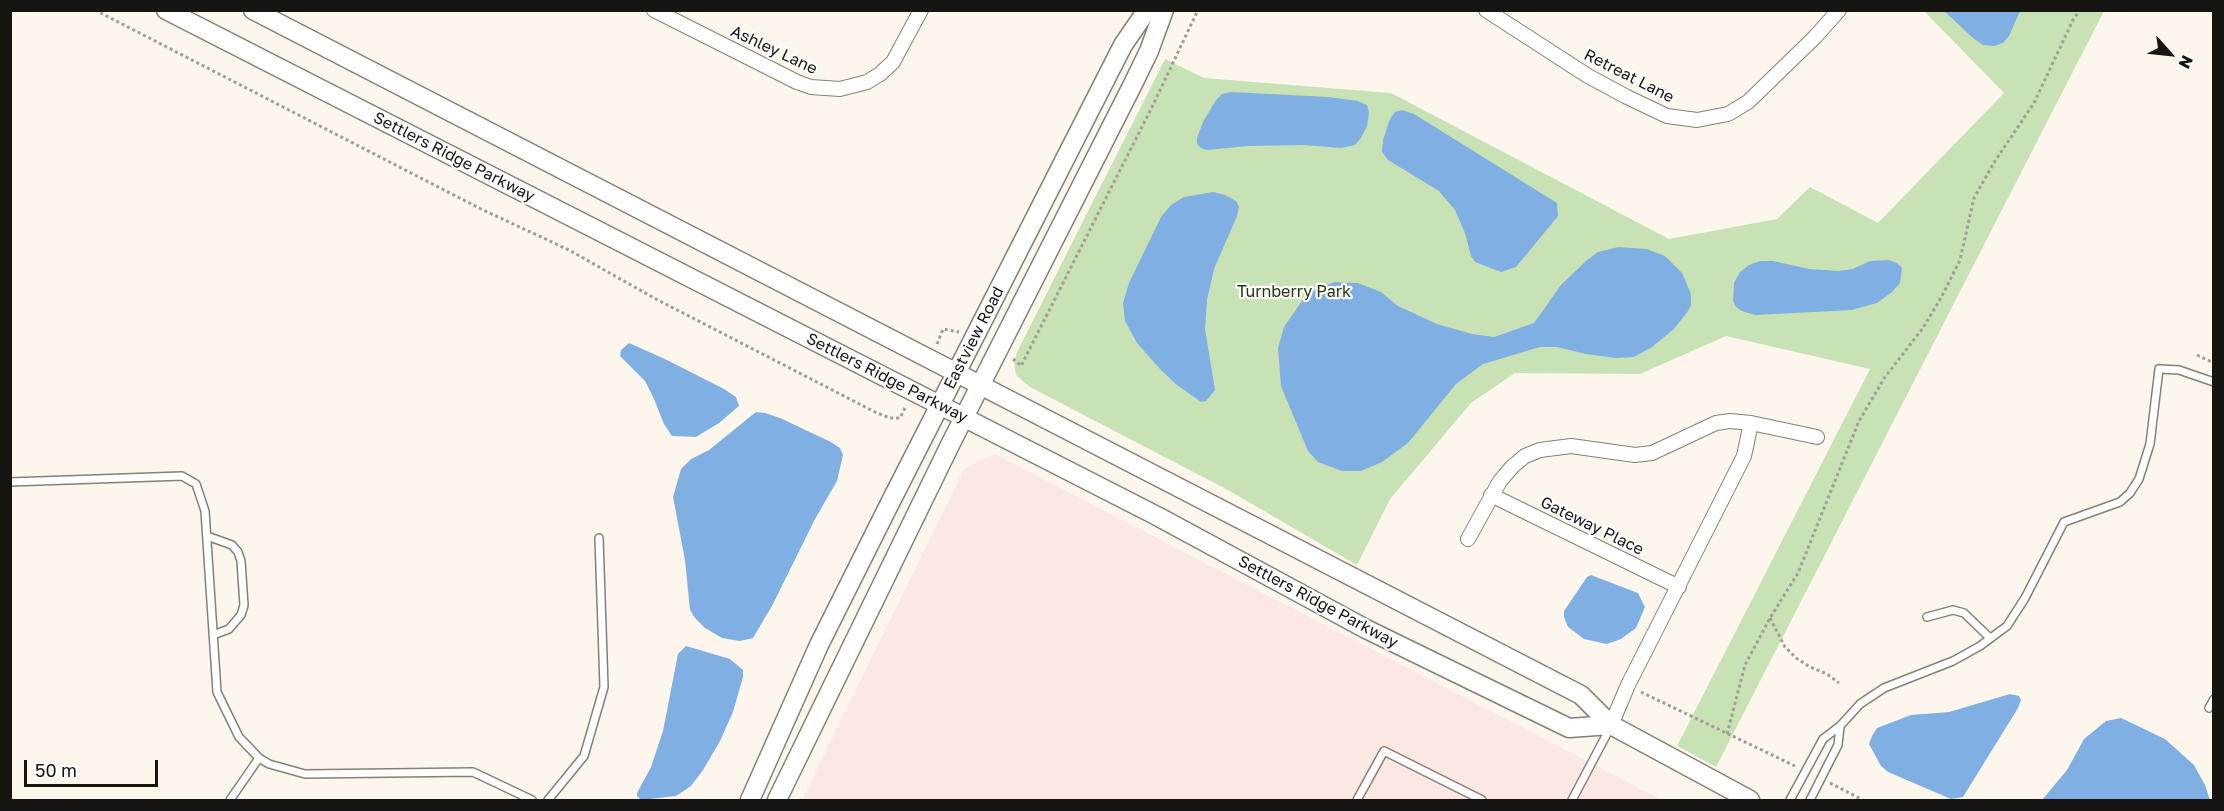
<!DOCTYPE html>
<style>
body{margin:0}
#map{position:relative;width:2224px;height:811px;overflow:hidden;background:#fcf6ec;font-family:"Golos Text",sans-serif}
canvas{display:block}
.frame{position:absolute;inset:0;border:12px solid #171512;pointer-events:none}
.north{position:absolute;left:2140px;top:24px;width:60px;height:60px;-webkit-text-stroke:4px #fff;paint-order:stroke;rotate:117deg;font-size:16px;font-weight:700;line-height:24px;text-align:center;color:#171512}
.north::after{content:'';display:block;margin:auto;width:21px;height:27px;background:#171512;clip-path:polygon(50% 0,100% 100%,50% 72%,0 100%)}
.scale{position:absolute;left:24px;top:760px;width:134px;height:27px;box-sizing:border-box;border:3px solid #171512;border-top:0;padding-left:8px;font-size:18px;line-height:21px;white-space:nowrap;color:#171512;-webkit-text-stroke:4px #fff;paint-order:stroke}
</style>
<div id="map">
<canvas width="2224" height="811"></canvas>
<div class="frame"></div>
<div class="north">N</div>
<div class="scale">50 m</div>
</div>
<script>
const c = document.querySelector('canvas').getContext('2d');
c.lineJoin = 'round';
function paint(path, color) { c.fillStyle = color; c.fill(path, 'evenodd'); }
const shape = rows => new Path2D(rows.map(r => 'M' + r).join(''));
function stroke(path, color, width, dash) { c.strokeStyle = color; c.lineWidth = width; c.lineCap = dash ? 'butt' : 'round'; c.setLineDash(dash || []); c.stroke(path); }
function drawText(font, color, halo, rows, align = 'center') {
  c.font = font + ' "Golos Text",sans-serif'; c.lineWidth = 4.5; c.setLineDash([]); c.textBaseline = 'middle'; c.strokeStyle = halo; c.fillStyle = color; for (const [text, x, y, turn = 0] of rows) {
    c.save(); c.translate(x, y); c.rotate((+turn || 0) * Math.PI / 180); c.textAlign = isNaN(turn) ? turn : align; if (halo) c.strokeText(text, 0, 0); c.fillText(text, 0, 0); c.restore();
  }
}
paint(shape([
 [995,454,1662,800,802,800,964,469]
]), '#fce8e2');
paint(shape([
 [1924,11,2104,11,1716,767,1677,746,1870,369,1726,336,1640,374,1515,373,1471,403,1390,499,1357,565,1228,490,1030,387,1016,375,1014,363,1017,352,1165,59,1204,78,1391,93,1669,239,1777,219,1810,187,1878,223,2004,93]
]), '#c8e2b6');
paint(shape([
 [1944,11,2020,11,2009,36,2003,43,1994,46,1983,45,1973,38],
 [1231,92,1328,97,1358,101,1367,105,1369,113,1367,126,1361,138,1355,145,1341,148,1304,145,1249,146,1206,150,1201,148,1197,144,1197,138,1203,122,1216,100,1222,94],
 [1402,110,1414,114,1557,203,1558,216,1516,267,1501,272,1475,262,1471,256,1465,233,1455,210,1439,191,1388,160,1382,152,1383,140,1390,119,1395,112],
 [1213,192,1225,195,1236,201,1239,207,1237,216,1214,269,1207,300,1205,329,1215,390,1206,401,1201,402,1177,385,1160,369,1137,343,1125,321,1123,303,1129,283,1161,217,1171,205,1184,197],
 [1618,247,1647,249,1665,256,1682,273,1691,294,1691,305,1688,311,1674,329,1652,347,1634,357,1616,358,1586,354,1557,347,1540,347,1483,364,1456,384,1408,443,1382,462,1361,471,1342,471,1318,462,1308,451,1281,386,1278,348,1284,327,1302,301,1316,289,1335,282,1358,283,1381,292,1398,306,1437,324,1472,334,1494,337,1534,323,1561,285,1586,261,1598,252],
 [1889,260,1897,263,1902,268,1900,283,1892,292,1877,303,1852,310,1755,315,1742,311,1736,307,1733,301,1734,283,1740,272,1749,265,1760,261,1773,261,1809,269,1838,271,1853,269,1870,261],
 [629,343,667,360,724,389,736,397,739,406,719,423,696,437,672,436,664,424,654,399,645,381,620,356,621,350],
 [756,412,765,413,780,418,831,442,840,448,843,455,837,481,815,519,773,604,753,638,740,641,722,638,705,628,695,618,690,610,685,560,673,497,681,469,691,459,709,450],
 [1591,575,1638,593,1645,607,1636,628,1621,639,1607,644,1584,639,1568,627,1564,617,1564,611,1587,577],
 [686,646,730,659,743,670,743,677,733,712,720,741,703,770,691,786,676,796,641,800,637,796,637,793,651,767,663,731,678,654],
 [2010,694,2019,696,2021,700,2018,708,1963,797,1951,799,1888,772,1881,766,1869,744,1872,736,1877,728,1911,715,1949,712],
 [2121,718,2165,739,2194,765,2205,785,2210,800,2042,800,2067,770,2084,739,2106,721]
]), '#80b0e3');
const service = shape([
 [10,482,182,476,196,484,205,511,217,692,239,737,259,758,269,764,305,774,473,772,532,800],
 [207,536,232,545,238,552,241,561,244,605,241,615,229,629,213,635],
 [1927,617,1953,610,1964,613,1990,638],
 [2209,708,2214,699],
 [230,800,259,758],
 [548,800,584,756,604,687,599,538],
 [1357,800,1384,751,1482,800],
 [1572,800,1610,728],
 [1790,800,1823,739,1840,726,1860,704,1884,688,1953,661,1980,646,2007,626,2025,598,2064,522,2120,502,2130,493,2139,479,2150,444,2159,369,2179,370,2214,382],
 [1810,800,1838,745,1840,726]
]);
const minor = shape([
 [654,10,797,82,811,87,840,89,867,82,880,74,893,62,921,10],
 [1486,10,1588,76,1627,97,1667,116,1697,120,1728,114,1748,102,1815,37,1839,10],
 [1491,495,1679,587],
 [1468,539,1500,481,1512,467,1525,456,1540,450,1571,446,1635,455,1652,453,1716,423,1730,421,1751,423,1817,437],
 [1611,725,1628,685,1744,456,1751,423]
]);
const tertiary = shape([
 [166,10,1157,516,1366,629,1569,728,1611,725],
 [253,10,1581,695,1611,725,1750,800],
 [750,800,819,645,890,503,1123,45,1147,10],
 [777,800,950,445,1132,86,1149,51,1164,10]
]);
stroke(service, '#858076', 10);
stroke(minor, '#858076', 16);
stroke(tertiary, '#858076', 21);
stroke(shape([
 [95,10,481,209,569,250,654,298,877,413,890,418,900,418,906,406],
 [937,344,943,329,959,332],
 [2197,355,2214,363],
 [1013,359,1021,366,1153,105,1198,10],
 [1770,618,1785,647,1796,658,1810,667,1827,674,1839,683],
 [1641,692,1795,766],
 [1727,734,1745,665,1770,618,1798,573,1859,421,1885,377,1923,328,1942,296,1960,260,1974,198,1995,161,2034,103,2073,20,2080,10],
 [1830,783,1863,800]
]), '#a19c95', 3, [3, 3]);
stroke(service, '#fff', 7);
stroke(minor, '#fff', 14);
stroke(tertiary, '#fff', 18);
drawText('16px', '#171512', '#fff', [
 ["Ashley Lane",774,50,25],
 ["Retreat Lane",1629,76,27],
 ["Settlers Ridge Parkway",454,157,27],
 ["Eastview Road",974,338,-63],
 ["Settlers Ridge Parkway",887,378,27],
 ["Gateway Place",1592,526,26],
 ["Settlers Ridge Parkway",1318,602,28]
]);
drawText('16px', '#22380d', '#fff', [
 ["Turnberry Park",1294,292]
]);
</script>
